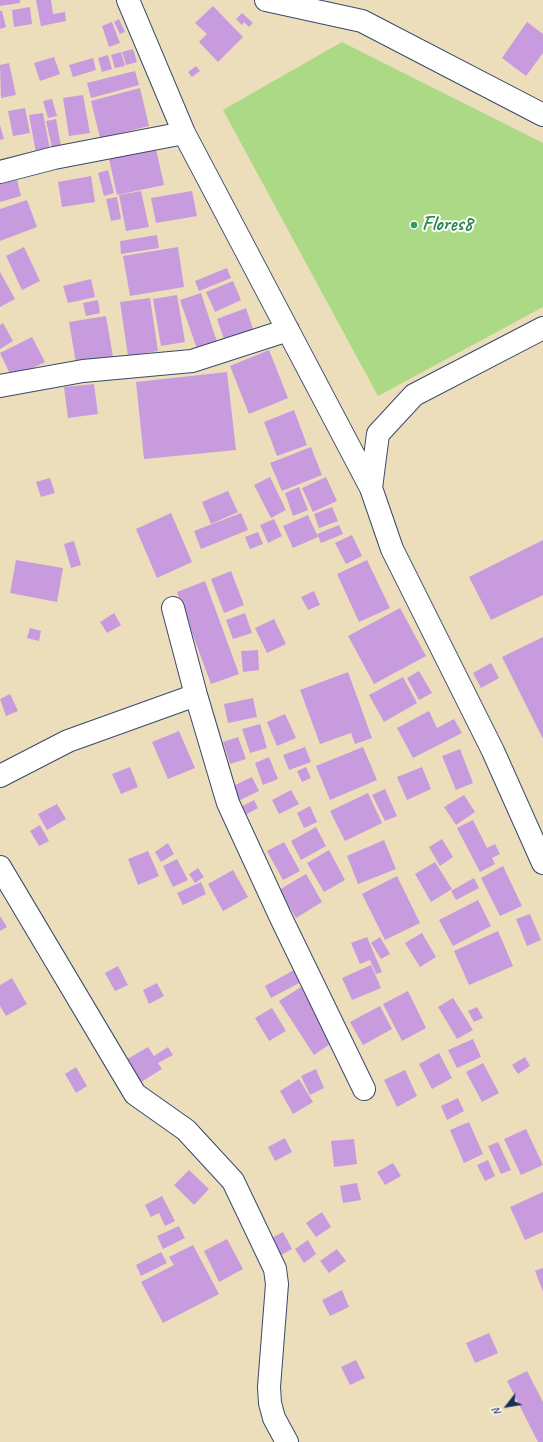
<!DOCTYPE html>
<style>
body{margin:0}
#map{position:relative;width:543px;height:1442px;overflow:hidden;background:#ecdeba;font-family:Caveat,sans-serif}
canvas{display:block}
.north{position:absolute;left:487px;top:1386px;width:40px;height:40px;-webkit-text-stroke:3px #fdfcf7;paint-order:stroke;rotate:239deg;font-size:11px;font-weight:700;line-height:16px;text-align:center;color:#1b2f5e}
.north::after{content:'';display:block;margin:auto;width:14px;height:18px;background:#1b2f5e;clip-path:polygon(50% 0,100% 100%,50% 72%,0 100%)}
</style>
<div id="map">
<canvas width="543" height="1442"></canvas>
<div class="north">N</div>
</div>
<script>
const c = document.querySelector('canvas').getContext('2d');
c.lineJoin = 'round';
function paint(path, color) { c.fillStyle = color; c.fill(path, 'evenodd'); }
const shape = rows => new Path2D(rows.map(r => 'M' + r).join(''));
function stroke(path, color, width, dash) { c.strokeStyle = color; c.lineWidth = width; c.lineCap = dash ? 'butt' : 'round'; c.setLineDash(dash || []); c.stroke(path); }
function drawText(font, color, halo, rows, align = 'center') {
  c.font = font + ' Caveat,sans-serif'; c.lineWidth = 4; c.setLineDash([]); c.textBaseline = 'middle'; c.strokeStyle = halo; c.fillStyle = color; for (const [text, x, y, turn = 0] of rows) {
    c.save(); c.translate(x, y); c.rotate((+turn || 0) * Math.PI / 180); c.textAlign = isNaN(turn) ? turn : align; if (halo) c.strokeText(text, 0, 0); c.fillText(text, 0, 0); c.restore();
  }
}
paint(shape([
 [342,42,543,143,543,307,378,396,223,110]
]), '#acd985');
paint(shape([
 [0,0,20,0,20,3,0,6],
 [36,0,51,0,53,14,65,12,66,21,41,26],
 [213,6,243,37,218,62,199,42,207,34,195,23],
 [30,7,32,24,14,27,12,10],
 [0,11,2,11,6,27,0,29],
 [242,13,253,23,249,27,244,22,242,25,236,19],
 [119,19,125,32,120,34,114,22],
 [112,22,120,43,109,47,102,26],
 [527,22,543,34,543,53,526,76,502,58],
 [133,49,137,62,126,65,122,52],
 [121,52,125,66,115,68,111,55],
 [108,55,112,69,102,72,98,58],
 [54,57,60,74,40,81,34,63],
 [93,58,96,70,73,77,69,65],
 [9,63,16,95,1,98,0,65],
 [196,66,200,71,192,77,188,72],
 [135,71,139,85,91,98,87,83],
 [140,88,149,126,100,138,91,101],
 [83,95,90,133,69,136,63,98],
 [52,99,57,116,48,118,43,101],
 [25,108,30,133,13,136,8,111],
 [43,113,50,150,36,153,29,115],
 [56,119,61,146,52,148,46,121],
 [0,125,4,139,0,140],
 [156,149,164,185,117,195,109,159],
 [108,170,114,193,104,196,98,173],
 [91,176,95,202,62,207,58,182],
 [17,180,21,196,0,202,0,184],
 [141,191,149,227,126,231,119,195],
 [192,191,197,216,156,223,151,198],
 [117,197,121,219,111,221,106,199],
 [27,200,37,227,0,241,0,209],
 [157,235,159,248,121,254,120,241],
 [24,247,40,281,22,290,6,256],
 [178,247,184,287,130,296,123,256],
 [227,268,231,278,199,291,195,281],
 [0,272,15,299,0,307],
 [91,279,95,297,68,303,63,286],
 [233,281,241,300,215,312,206,292],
 [201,293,217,342,197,349,180,300],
 [177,295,185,342,161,346,153,299],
 [150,298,158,351,128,356,120,302],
 [98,300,100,313,86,316,83,303],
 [246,308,254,332,225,342,217,319],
 [106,316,113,357,76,363,69,322],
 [3,323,13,341,0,349,0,325],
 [32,337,45,362,12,378,0,353],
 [269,350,288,398,249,414,230,366],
 [227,372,236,450,144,459,136,382],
 [94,384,98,414,68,418,64,387],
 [294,410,307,445,277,456,264,422],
 [311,447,322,475,282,491,270,463],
 [270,477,286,510,271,518,254,485],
 [326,477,337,501,313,512,302,488],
 [50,478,55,493,41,497,36,482],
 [299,487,308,510,293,516,285,493],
 [228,491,238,512,211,524,202,502],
 [332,507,338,521,319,528,314,514],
 [171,513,192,562,157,578,136,529],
 [241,513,248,530,201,549,194,531],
 [308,515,318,537,293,548,283,526],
 [274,519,282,536,268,543,260,525],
 [339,525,343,534,321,543,317,534],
 [258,532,263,544,250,549,245,537],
 [352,535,362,556,346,564,335,543],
 [543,540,543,595,491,620,469,577],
 [74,541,81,565,71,568,64,544],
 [16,560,63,568,57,602,10,593],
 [367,560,390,608,359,622,337,574],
 [231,571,244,605,224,613,211,579],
 [205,581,239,674,211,684,177,592],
 [314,591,320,605,308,610,301,597],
 [400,608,426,656,374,684,348,636],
 [114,613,121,625,107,633,100,622],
 [245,613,252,633,233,639,226,620],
 [274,619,286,644,267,653,255,628],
 [30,628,41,631,39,641,27,638],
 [543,637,543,739,502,657],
 [258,650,259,670,243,672,241,651],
 [491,663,499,678,481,688,473,673],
 [419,671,432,693,419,700,407,678],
 [348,672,372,738,355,744,351,733,320,744,300,690],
 [403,677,417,703,384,722,369,695],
 [10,694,18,711,6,716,0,699],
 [253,698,257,717,228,723,224,704],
 [429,711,437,728,454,719,462,733,413,758,397,728],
 [285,714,296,738,277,746,267,722],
 [260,724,267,748,250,753,242,729],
 [179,731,195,768,168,779,152,742],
 [238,737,246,759,230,764,223,742],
 [305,747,311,762,289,770,283,755],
 [363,747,377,780,330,800,316,766],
 [460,749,473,783,456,790,442,756],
 [269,757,278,779,263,785,255,763],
 [130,767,138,787,121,794,112,774],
 [306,767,311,778,302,782,297,771],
 [422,767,431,789,407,800,397,777],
 [252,777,259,791,238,801,231,787],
 [385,789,397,816,385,821,372,795],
 [291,790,299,804,279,814,272,800],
 [368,793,382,823,345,841,330,811],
 [464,795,475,812,456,825,444,807],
 [254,800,258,808,242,817,237,809],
 [57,804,66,819,47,830,38,814],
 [310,806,317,822,304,828,297,813],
 [473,820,487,848,495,844,500,854,492,858,495,864,480,872,457,828],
 [40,825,49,841,39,846,30,831],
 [316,827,326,846,301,860,291,841],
 [442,839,453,857,440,866,429,847],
 [384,840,396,869,358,884,347,856],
 [284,842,300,871,283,880,267,851],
 [168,843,174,854,161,862,155,852],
 [329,850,345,880,324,892,307,863],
 [148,851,159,876,138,885,128,859],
 [177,859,188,880,173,887,163,866],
 [435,862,452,889,431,902,415,874],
 [503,866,522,906,500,916,481,878],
 [198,868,204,877,195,883,189,874],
 [233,870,248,897,223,911,208,884],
 [306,874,322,902,296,918,279,890],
 [397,876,420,923,385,940,362,894],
 [474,878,479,888,456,900,451,891],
 [201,882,206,894,183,905,177,893],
 [478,900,491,926,453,946,439,920],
 [530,914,541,940,527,946,516,919],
 [0,916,7,927,0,931],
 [498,931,513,966,469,985,454,951],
 [422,933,436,957,420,967,405,943],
 [367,937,382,972,376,974,370,960,360,964,351,943],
 [380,937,390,954,381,959,371,943],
 [371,965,381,988,352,1000,342,978],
 [118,966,128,985,115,991,105,973],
 [294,970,301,982,271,998,265,986],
 [12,978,27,1004,6,1016,0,1006,0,985],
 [157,983,164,996,149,1004,143,990],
 [301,987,336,1040,314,1055,279,1001],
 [408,991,426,1028,402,1041,383,1004],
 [453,998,473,1030,457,1039,438,1007],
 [380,1006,392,1029,363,1045,350,1022],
 [477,1007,483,1018,474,1022,468,1011],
 [272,1008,286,1031,269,1041,255,1018],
 [473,1039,481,1057,457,1068,448,1050],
 [148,1047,154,1056,168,1047,173,1055,158,1063,162,1069,138,1084,124,1061],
 [439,1053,452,1078,432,1089,419,1064],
 [525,1057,530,1066,518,1074,512,1065],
 [483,1063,499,1093,482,1102,466,1072],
 [76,1067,87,1086,76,1093,65,1074],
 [316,1069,324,1088,310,1095,301,1076],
 [405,1070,417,1096,397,1107,384,1080],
 [299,1079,313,1102,293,1114,280,1091],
 [458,1098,464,1111,447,1120,441,1106],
 [469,1122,483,1154,464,1163,450,1130],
 [526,1129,543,1165,521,1175,504,1139],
 [285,1138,292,1152,275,1161,268,1147],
 [354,1139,357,1164,334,1167,331,1141],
 [498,1142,511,1170,501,1174,488,1146],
 [488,1160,495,1176,485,1181,477,1165],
 [393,1163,401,1176,385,1185,377,1172],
 [189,1170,209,1189,194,1205,174,1185],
 [357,1183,361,1200,343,1203,340,1186],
 [543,1192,543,1232,525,1240,510,1207],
 [162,1196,175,1221,165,1226,159,1213,151,1217,145,1205],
 [322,1212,331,1227,316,1237,306,1223],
 [179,1226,185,1238,163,1249,157,1236],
 [283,1232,292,1249,274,1259,264,1242],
 [227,1239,243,1269,219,1282,204,1251],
 [308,1240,316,1254,304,1263,295,1249],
 [193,1245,219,1294,163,1323,141,1282,174,1265,169,1257],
 [337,1249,346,1261,329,1273,320,1261],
 [161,1252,167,1263,141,1276,136,1265],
 [543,1268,543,1292,535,1271],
 [342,1290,349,1307,330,1316,322,1300],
 [489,1333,498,1353,475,1363,466,1343],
 [356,1360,365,1378,350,1385,341,1367],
 [527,1371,543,1402,543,1442,538,1442,507,1381]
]), '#c89bdf');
const minor = shape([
 [128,0,184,133,371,488],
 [266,0,362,21,543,115],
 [0,172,54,158,184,133],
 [543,328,414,395,378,434,371,488,392,549,493,751,543,863],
 [0,386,83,371,192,361,288,330],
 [196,695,228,803,281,918,364,1089],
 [0,776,68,741,196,695,173,608],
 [0,867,135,1094,186,1130,233,1181,275,1269,277,1284,269,1387,270,1403,274,1418,287,1442]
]);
stroke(minor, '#3a496c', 24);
stroke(minor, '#fff', 22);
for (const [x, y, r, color] of [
 [414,225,4,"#2e9e5b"]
]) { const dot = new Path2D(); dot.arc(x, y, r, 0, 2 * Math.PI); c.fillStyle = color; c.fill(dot); stroke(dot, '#fdfcf7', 1.5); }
drawText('bold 20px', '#27864d', '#fdfcf7', [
 ["Flores8",422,225]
], 'left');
</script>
